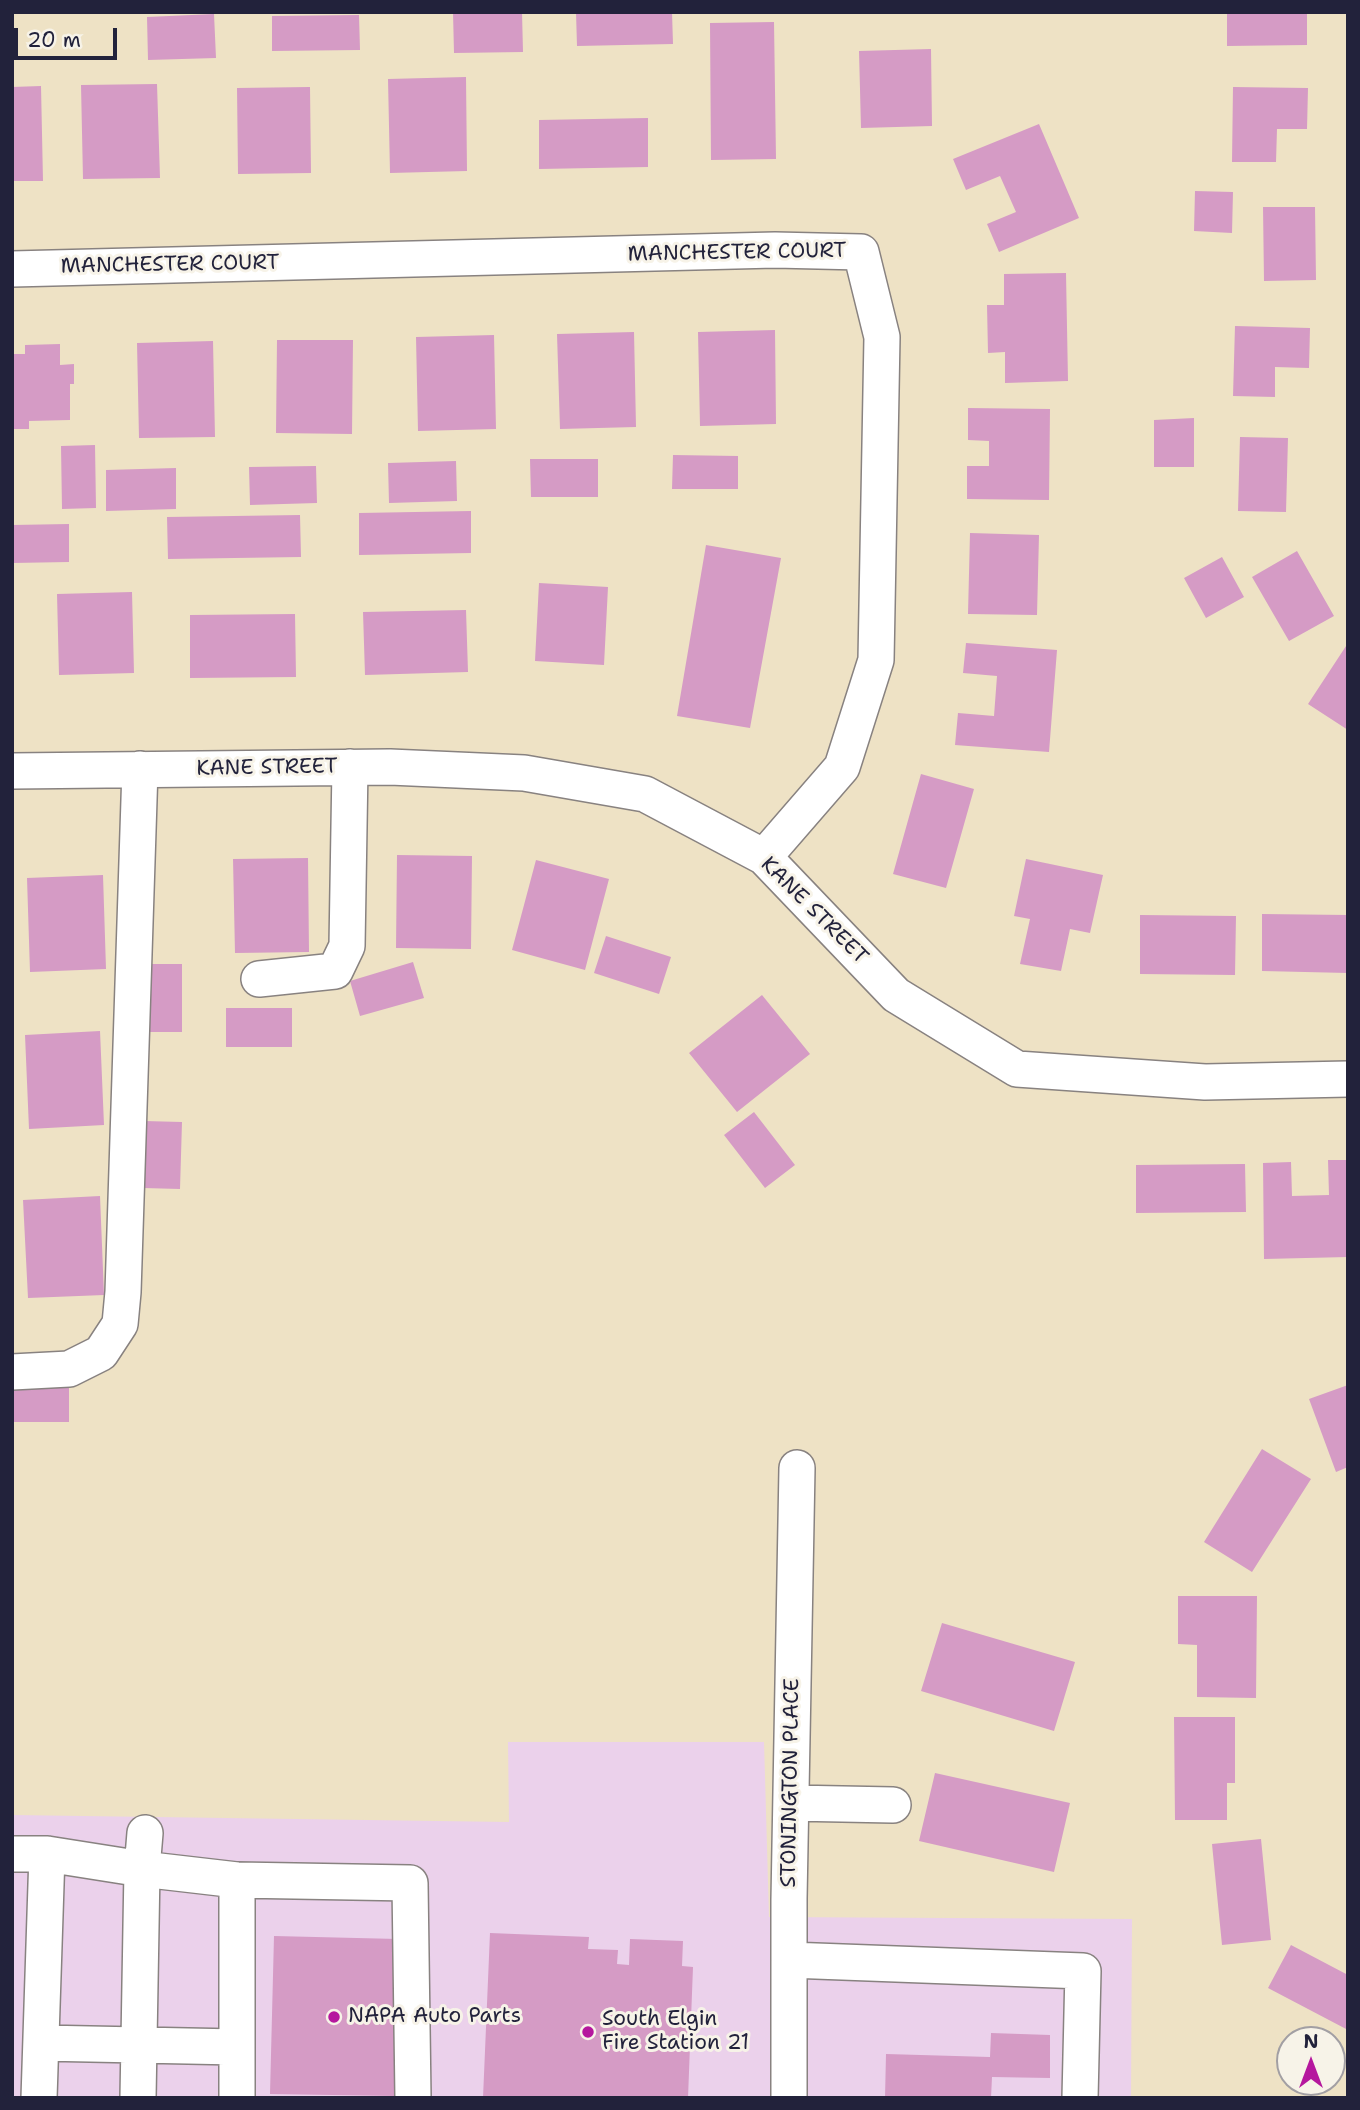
<!DOCTYPE html>
<style>
body{margin:0}
#map{position:relative;width:1360px;height:2110px;overflow:hidden;background:#eee2c5;font-family:"Shantell Sans",sans-serif}
canvas{display:block}
.frame{position:absolute;inset:0;border:14px solid #22223b;pointer-events:none}
.north{position:absolute;left:1276px;top:2026px;width:70px;height:70px;box-sizing:border-box;background:#f7f3e8;border:2px solid #a29fa3;border-radius:50%;rotate:0deg;font-size:19px;font-weight:700;line-height:28px;text-align:center;color:#22223b}
.north::after{content:'';display:block;margin:auto;width:24px;height:32px;background:#b5179e;clip-path:polygon(50% 0,100% 100%,50% 72%,0 100%)}
.scale{position:absolute;left:14px;top:28px;width:103px;height:32px;box-sizing:border-box;border:4px solid #22223b;border-top:0;padding-left:9px;font-size:21px;line-height:24px;white-space:nowrap;color:#22223b;-webkit-text-stroke:5px #f7f3e8;paint-order:stroke}
</style>
<div id="map">
<canvas width="1360" height="2110"></canvas>
<div class="frame"></div>
<div class="north">N</div>
<div class="scale">20 m</div>
</div>
<script>
const c = document.querySelector('canvas').getContext('2d');
c.lineJoin = 'round';
function paint(path, color) { c.fillStyle = color; c.fill(path, 'evenodd'); }
const shape = rows => new Path2D(rows.map(r => 'M' + r).join(''));
function stroke(path, color, width, dash) { c.strokeStyle = color; c.lineWidth = width; c.lineCap = dash ? 'butt' : 'round'; c.setLineDash(dash || []); c.stroke(path); }
function drawText(font, color, halo, rows, align = 'center') {
  c.font = font + ' "Shantell Sans",sans-serif'; c.lineWidth = 6; c.setLineDash([]); c.textBaseline = 'middle'; c.strokeStyle = halo; c.fillStyle = color; for (const [text, x, y, turn = 0] of rows) {
    c.save(); c.translate(x, y); c.rotate((+turn || 0) * Math.PI / 180); c.textAlign = isNaN(turn) ? turn : align; if (halo) c.strokeText(text, 0, 0); c.fillText(text, 0, 0); c.restore();
  }
}
paint(shape([
 [508,1742,764,1742,769,1917,1132,1919,1131,2098,12,2098,12,1815,509,1822]
]), '#ebd1eb');
paint(shape([
 [453,12,522,12,523,52,454,53],
 [576,12,672,12,673,44,577,46],
 [1227,12,1307,12,1307,45,1227,46],
 [214,14,216,58,148,60,147,17],
 [359,15,360,50,272,51,272,16],
 [774,22,776,159,711,160,710,23],
 [931,49,932,126,861,128,859,51],
 [466,77,467,171,390,173,388,79],
 [157,84,160,178,83,179,81,85],
 [41,86,43,181,12,181,12,87],
 [310,87,311,173,238,174,237,88],
 [1233,87,1308,88,1307,129,1277,129,1276,162,1232,162],
 [648,118,648,167,539,169,539,120],
 [1039,124,1079,218,999,252,987,224,1016,212,1000,176,966,190,953,159],
 [1195,191,1233,192,1232,233,1194,231],
 [1263,207,1315,207,1316,280,1264,281],
 [1066,273,1068,381,1005,383,1005,352,988,353,987,305,1004,305,1004,274],
 [1235,326,1310,328,1309,368,1275,367,1275,397,1233,396],
 [775,330,776,424,700,426,698,332],
 [634,332,636,427,560,429,557,334],
 [494,335,496,429,418,431,416,337],
 [277,340,353,340,352,434,276,433],
 [213,341,215,437,139,438,137,343],
 [60,344,60,365,74,364,74,384,70,384,70,420,29,421,29,429,12,429,12,354,25,354,25,345],
 [968,408,1050,409,1049,500,967,499,967,466,989,466,989,441,968,440],
 [1194,418,1194,467,1154,467,1154,420],
 [1240,437,1288,438,1286,512,1238,511],
 [95,445,96,508,62,509,61,446],
 [673,455,738,456,738,489,672,489],
 [530,459,598,459,598,497,531,497],
 [456,461,457,501,389,503,388,463],
 [316,466,317,503,250,505,249,467],
 [176,468,176,509,106,511,106,470],
 [471,511,471,553,359,555,359,513],
 [300,515,301,557,168,559,167,517],
 [69,524,69,562,12,563,12,525],
 [970,533,1039,535,1037,615,968,614],
 [706,545,781,558,750,728,677,716],
 [1297,551,1334,616,1289,641,1252,577],
 [1222,557,1244,597,1206,618,1184,578],
 [539,583,608,587,604,665,535,661],
 [132,592,134,673,59,675,57,594],
 [466,610,468,672,365,675,363,612],
 [295,614,296,677,190,678,190,615],
 [966,643,1057,650,1049,752,955,745,958,713,994,716,997,676,963,673],
 [1348,643,1348,730,1308,704],
 [921,774,974,789,946,888,893,874],
 [397,855,472,856,471,949,396,948],
 [308,858,309,952,235,953,233,859],
 [1026,859,1103,875,1090,933,1070,929,1061,971,1020,964,1030,919,1014,916],
 [536,860,609,879,585,970,512,950],
 [103,875,106,969,30,972,27,878],
 [1262,914,1348,915,1348,973,1262,971],
 [1140,915,1236,916,1235,975,1140,974],
 [606,936,671,957,659,994,594,973],
 [413,962,424,998,360,1016,350,981],
 [146,964,182,964,182,1032,145,1032],
 [762,995,810,1054,737,1112,689,1053],
 [226,1008,292,1008,292,1047,226,1047],
 [100,1031,104,1125,29,1129,25,1035],
 [754,1112,795,1165,765,1188,724,1135],
 [144,1121,182,1122,180,1189,143,1188],
 [1328,1160,1348,1160,1348,1257,1264,1259,1263,1163,1291,1162,1292,1196,1329,1195],
 [1245,1164,1246,1212,1136,1213,1136,1165],
 [100,1196,104,1295,28,1298,23,1200],
 [1348,1385,1348,1467,1336,1472,1309,1399],
 [12,1386,69,1386,69,1422,13,1422],
 [1262,1449,1311,1479,1252,1572,1204,1542],
 [1178,1596,1257,1596,1256,1698,1197,1697,1197,1645,1178,1644],
 [942,1623,1075,1662,1054,1731,921,1691],
 [1174,1717,1235,1717,1235,1783,1227,1783,1227,1820,1175,1820],
 [935,1773,1070,1803,1054,1872,919,1841],
 [1261,1839,1271,1940,1222,1945,1212,1844],
 [490,1933,589,1937,588,1949,618,1950,617,1964,629,1965,630,1939,683,1941,682,1966,693,1967,688,2098,483,2098],
 [274,1936,398,1939,394,2096,270,2094],
 [1291,1945,1348,1975,1348,2030,1268,1988],
 [991,2033,1050,2035,1050,2078,992,2077,991,2098,885,2098,886,2054,990,2057]
]), '#d59bc5');
const minor = shape([
 [12,269,775,250,861,252,882,337,876,660,842,767,764,857],
 [12,771,390,767,524,773,645,794,764,857,896,995,1017,1069,1205,1082,1348,1079],
 [259,979,335,971,347,946,350,767],
 [12,1372,69,1369,101,1353,120,1324,123,1292,140,769],
 [791,1803,893,1805],
 [12,1854,47,1854],
 [789,1960,1083,1971,1080,2098],
 [41,2043,237,2047],
 [39,2098,47,1854,142,1869,237,1880,410,1883,413,2098],
 [138,2098,142,1869,145,1833],
 [237,2098,237,1880],
 [789,2098,789,1899,797,1468]
]);
stroke(minor, '#888280', 38);
stroke(minor, '#fff', 35);
for (const [x, y, r, color] of [
 [334,2017,7,"#b5179e"],
 [588,2032,7,"#b5179e"]
]) { const dot = new Path2D(); dot.arc(x, y, r, 0, 2 * Math.PI); c.fillStyle = color; c.fill(dot); stroke(dot, '#f7f3e8', 2.5); }
drawText('21px', '#22223b', '#f7f3e8', [
 ["MANCHESTER COURT",737,253,-1],
 ["MANCHESTER COURT",170,265,-1],
 ["KANE STREET",267,768,-1],
 ["KANE STREET",814,911,45],
 ["STONINGTON PLACE",791,1783,-89]
]);
drawText('21px', '#22223b', '#f7f3e8', [
 ["NAPA Auto Parts",348,2017],
 ["South Elgin",602,2020],
 ["Fire Station 21",602,2044]
], 'left');
</script>
